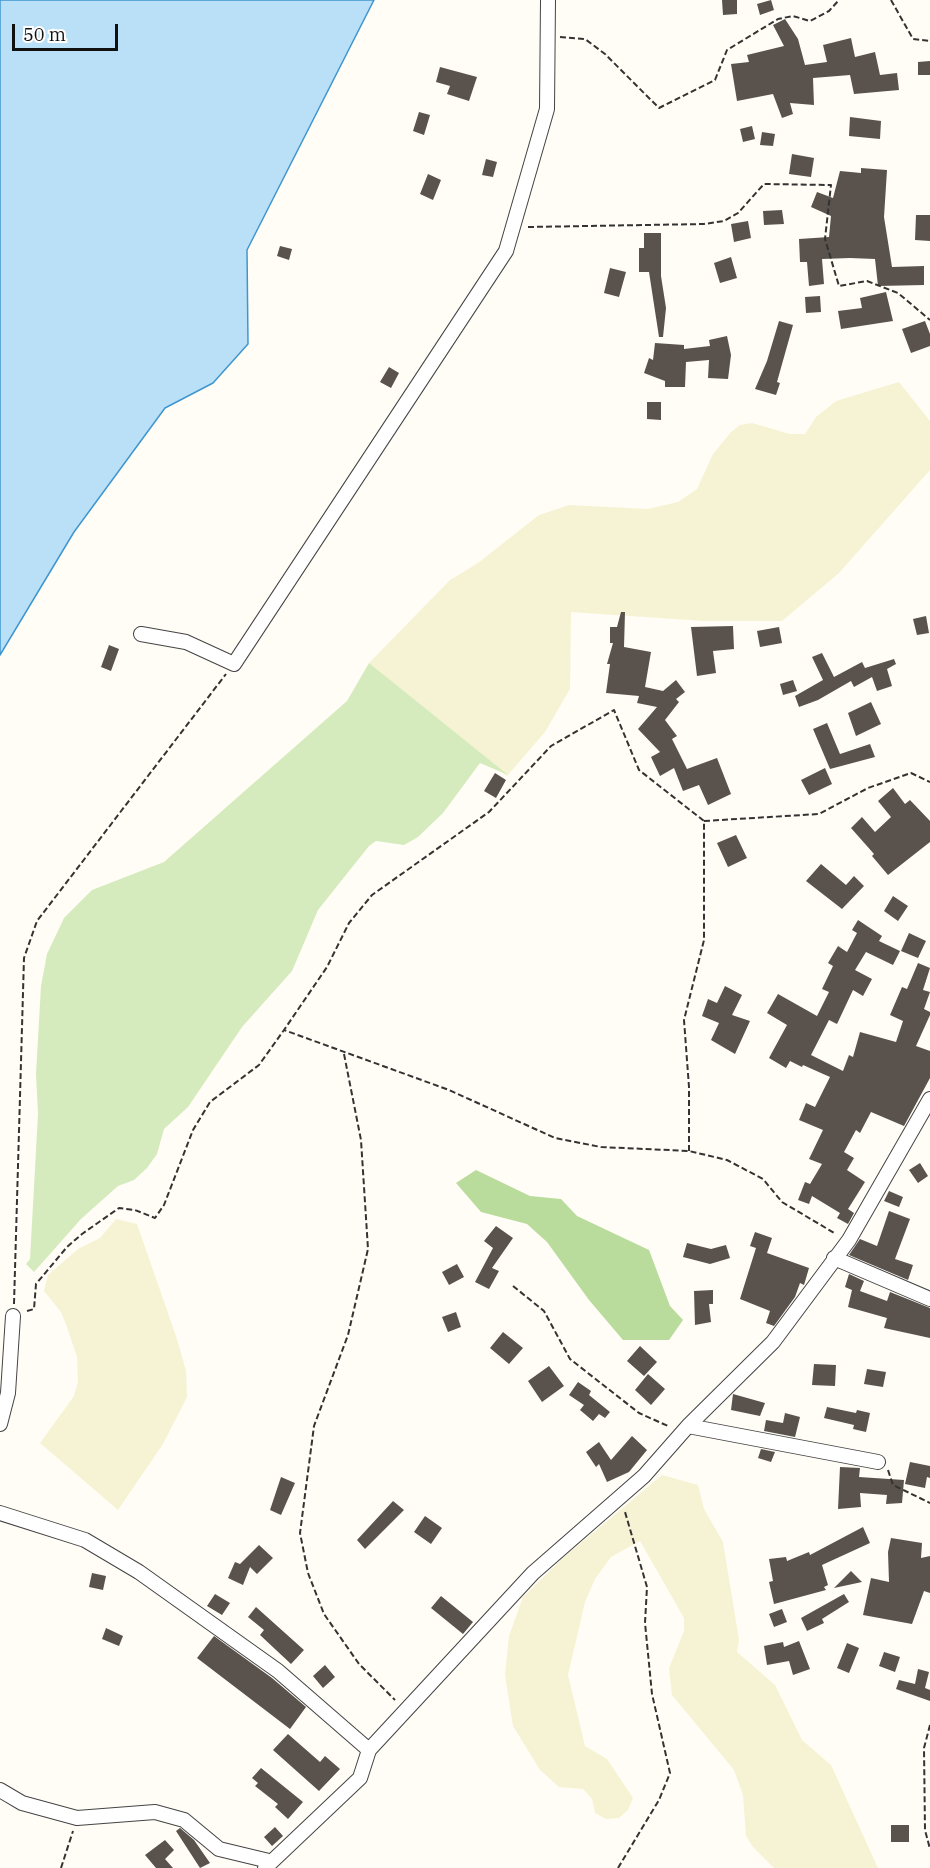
<!DOCTYPE html>
<style>
body{margin:0}
#map{position:relative;width:930px;height:1868px;overflow:hidden;background:#fffdf5;font-family:"IBM Plex Serif",serif}
canvas{display:block}
.scale{position:absolute;left:12px;top:24px;width:106px;height:27px;box-sizing:border-box;border:3px solid #111;border-top:0;padding-left:8px;font-size:18px;line-height:21px;white-space:nowrap;color:#111;-webkit-text-stroke:4px #fff;paint-order:stroke}
</style>
<div id="map">
<canvas width="930" height="1868"></canvas>
<div class="scale">50 m</div>
</div>
<script>
const c = document.querySelector('canvas').getContext('2d');
c.lineJoin = 'round';
function paint(path, color) { c.fillStyle = color; c.fill(path, 'evenodd'); }
const shape = rows => new Path2D(rows.map(r => 'M' + r).join(''));
function stroke(path, color, width, dash) { c.strokeStyle = color; c.lineWidth = width; c.lineCap = dash ? 'butt' : 'round'; c.setLineDash(dash || []); c.stroke(path); }
paint(shape([
 [899,382,930,421,930,470,839,573,782,621,704,621,571,612,570,689,545,732,507,776,369,663,450,580,478,563,539,515,569,505,648,509,678,502,697,489,713,454,731,432,740,425,752,423,790,434,805,434,816,417,836,401],
 [116,1219,137,1224,177,1339,186,1371,187,1397,163,1444,118,1510,40,1443,74,1396,78,1381,77,1357,67,1327,61,1312,44,1291,48,1275,78,1249,100,1238],
 [662,1475,698,1485,704,1509,723,1542,739,1640,737,1652,775,1685,802,1740,831,1765,878,1868,774,1868,753,1847,746,1836,743,1795,734,1770,672,1695,669,1668,684,1631,684,1618,640,1541,611,1557,595,1579,585,1602,568,1675,585,1746,607,1759,633,1798,628,1810,619,1818,606,1819,595,1813,592,1799,583,1789,559,1787,540,1770,513,1726,505,1675,509,1636,523,1597,563,1558]
]), '#f6f3d4');
paint(shape([
 [369,663,508,775,480,763,443,813,418,837,404,845,376,841,369,846,318,910,292,971,242,1027,188,1107,164,1129,157,1154,147,1168,134,1180,118,1186,81,1219,34,1272,26,1264,30,1259,38,1114,36,1074,41,986,47,954,64,918,92,890,164,862,347,701]
]), '#d5ebbd');
paint(shape([
 [476,1170,530,1196,561,1199,577,1216,649,1250,670,1306,683,1320,669,1340,623,1340,589,1300,547,1242,527,1224,481,1212,456,1183]
]), '#b9dc9c');
const water = shape([
 [0,0,374,0,247,250,248,344,213,383,165,408,74,532,0,655,0,0]
]);
paint(water, '#b9e0f7');
stroke(water, '#3f96cf', 1.5);
paint(shape([
 [722,0,737,0,737,14,723,15],
 [771,0,774,10,760,15,757,4],
 [785,19,798,39,805,65,827,62,823,45,851,38,855,57,875,52,880,75,897,73,899,90,854,94,850,75,813,78,814,105,790,103,793,114,782,118,773,94,737,101,731,64,749,62,747,55,784,46,773,25],
 [930,61,930,75,918,75,918,62],
 [440,67,477,77,469,101,447,94,450,86,436,82],
 [419,112,430,115,424,135,413,131],
 [850,117,881,121,880,139,849,136],
 [752,126,755,139,743,142,740,129],
 [762,132,775,134,773,146,760,145],
 [792,154,814,158,811,177,789,174],
 [486,159,497,162,493,177,482,175],
 [861,168,887,170,884,217,892,267,924,266,924,285,878,286,875,259,850,258,822,259,824,284,809,286,807,262,800,262,799,239,829,237,831,216,811,207,817,192,833,198,840,171,861,173],
 [428,174,441,180,433,200,420,194],
 [782,210,784,224,764,225,763,211],
 [916,215,930,215,930,241,915,240],
 [748,221,751,238,734,242,731,224],
 [644,233,661,233,661,276,666,308,663,337,659,337,649,272,639,272,639,248,644,248],
 [280,246,292,249,289,260,277,256],
 [731,257,737,278,720,283,714,263],
 [610,268,626,272,619,297,604,293],
 [886,292,893,321,841,329,838,311,862,308,860,298],
 [820,296,821,312,806,313,805,297],
 [779,321,793,325,777,382,780,383,776,395,755,389,767,361],
 [925,321,930,334,930,346,911,353,902,329],
 [727,336,731,355,728,379,708,378,709,360,686,362,685,387,665,387,665,381,644,373,649,358,653,360,655,343,684,345,684,349,710,346,709,340],
 [389,367,399,373,391,388,380,382],
 [647,402,661,402,661,420,647,419],
 [621,612,625,612,624,647,651,652,645,687,663,691,676,680,685,692,676,699,679,702,665,720,677,736,672,739,687,769,717,758,731,794,708,805,699,785,683,791,674,768,660,776,651,757,660,752,638,729,657,707,637,703,639,696,606,693,610,664,607,664,613,643,610,643,610,627,617,627],
 [926,616,929,633,917,635,913,619],
 [733,626,734,649,713,651,716,673,697,676,691,627],
 [779,627,782,643,760,647,757,631],
 [109,645,119,649,111,671,101,667],
 [822,653,834,677,862,662,865,668,894,659,896,664,887,669,892,686,877,691,872,677,854,687,851,681,818,700,799,707,795,696,823,680,812,657],
 [793,680,797,691,783,695,780,684],
 [871,702,881,724,856,736,848,713],
 [827,723,840,754,870,744,875,757,830,769,813,729],
 [825,768,832,784,809,795,801,780],
 [495,773,506,780,496,798,484,791],
 [893,788,905,804,910,800,930,821,930,842,888,875,872,856,874,854,851,828,862,817,875,832,891,817,878,801],
 [736,835,747,858,728,867,717,843],
 [821,864,846,885,854,876,864,886,842,909,806,881],
 [893,896,908,906,898,921,884,911],
 [858,920,882,936,879,941,900,951,893,965,866,952,855,970,872,979,863,996,853,990,837,1024,829,1020,811,1055,843,1071,849,1055,853,1057,860,1032,896,1042,903,1021,890,1015,902,987,907,989,918,963,930,968,923,990,930,992,924,1009,930,1012,930,1015,916,1046,930,1051,930,1078,904,1126,871,1112,860,1133,856,1130,844,1152,854,1158,847,1170,865,1182,848,1209,854,1213,848,1224,837,1218,840,1213,812,1196,809,1204,798,1200,805,1182,810,1184,822,1164,809,1159,823,1130,799,1120,806,1103,815,1107,830,1077,803,1065,802,1067,790,1061,786,1068,769,1058,787,1025,767,1013,778,994,817,1016,829,992,822,989,833,966,828,963,838,946,847,952,857,933,852,930],
 [909,933,926,941,918,958,901,951],
 [725,986,742,995,732,1015,750,1021,735,1054,711,1040,719,1023,702,1016,708,999,717,1003],
 [920,1163,928,1176,918,1183,909,1170],
 [889,1191,903,1197,899,1207,884,1201],
 [889,1211,910,1219,895,1259,913,1265,908,1280,849,1255,860,1239,877,1246],
 [496,1226,513,1238,492,1268,499,1271,489,1289,475,1282,493,1248,484,1241],
 [755,1232,772,1238,767,1253,809,1268,804,1285,800,1283,795,1297,774,1326,766,1323,770,1311,740,1299,756,1248,750,1246],
 [687,1243,711,1249,726,1245,730,1258,710,1264,683,1257],
 [457,1264,464,1277,449,1285,442,1272],
 [849,1274,864,1281,860,1291,887,1301,890,1292,930,1308,930,1338,884,1328,887,1318,848,1307,852,1290,845,1287],
 [713,1290,713,1304,709,1304,711,1322,695,1325,694,1291],
 [456,1312,461,1327,448,1332,442,1317],
 [503,1332,523,1348,509,1364,490,1348],
 [640,1346,657,1362,644,1376,627,1361],
 [814,1364,836,1365,835,1386,812,1385],
 [549,1366,564,1386,542,1402,528,1381],
 [867,1369,886,1372,883,1387,864,1384],
 [648,1374,665,1389,651,1405,635,1390],
 [578,1382,591,1391,589,1395,610,1412,605,1418,599,1414,593,1421,580,1410,584,1405,569,1395],
 [733,1394,765,1403,760,1416,731,1410],
 [827,1407,856,1413,857,1410,870,1413,866,1432,853,1429,854,1425,824,1418],
 [785,1413,800,1417,795,1437,764,1431,766,1420,783,1423],
 [632,1436,647,1450,629,1472,607,1482,599,1464,596,1467,586,1452,599,1442,611,1460],
 [761,1449,775,1452,771,1462,758,1458],
 [910,1462,930,1466,930,1478,927,1477,925,1488,905,1484],
 [840,1467,860,1468,859,1477,904,1480,902,1503,886,1504,887,1495,860,1493,861,1507,838,1509],
 [281,1477,295,1483,281,1515,270,1510],
 [393,1501,404,1510,365,1549,357,1540],
 [425,1516,442,1528,431,1544,414,1532],
 [863,1527,870,1543,822,1565,828,1585,824,1587,826,1590,774,1604,769,1582,773,1581,769,1559,786,1557,787,1561,809,1552,810,1555],
 [891,1538,922,1543,921,1558,930,1556,930,1593,924,1591,912,1624,863,1615,871,1578,889,1582,888,1552],
 [259,1545,273,1558,257,1574,250,1567,243,1585,228,1578,235,1562,240,1564],
 [851,1571,862,1582,834,1588],
 [92,1573,106,1576,103,1590,89,1587],
 [215,1594,230,1603,222,1615,207,1606],
 [844,1594,849,1602,822,1619,824,1623,807,1631,801,1618],
 [441,1596,473,1622,463,1634,431,1608],
 [256,1607,304,1650,291,1664,260,1635,264,1630,248,1617],
 [782,1609,787,1622,774,1627,769,1614],
 [106,1628,123,1636,119,1646,102,1639],
 [214,1636,272,1678,306,1707,290,1729,197,1658],
 [799,1641,810,1669,793,1675,789,1661,767,1665,764,1646,783,1642,784,1647],
 [847,1643,859,1648,849,1673,837,1668],
 [884,1652,900,1657,895,1672,879,1666],
 [325,1665,335,1677,323,1688,313,1676],
 [918,1669,929,1672,925,1688,930,1690,930,1701,896,1689,899,1680,915,1684],
 [288,1734,320,1762,325,1756,340,1769,319,1791,273,1750],
 [261,1768,303,1802,288,1819,275,1807,278,1804,255,1786,258,1783,252,1778],
 [891,1825,909,1825,909,1842,891,1842],
 [275,1827,283,1836,272,1846,264,1837],
 [180,1828,194,1840,210,1863,200,1868,176,1831],
 [165,1840,174,1850,165,1859,173,1868,156,1868,145,1855]
]), '#5a524d');
const minor = shape([
 [141,634,186,642,234,664,506,251,547,109,548,0],
 [834,1258,930,1299],
 [0,1424,8,1393,13,1316],
 [688,1426,878,1462],
 [0,1513,85,1540,139,1572,278,1671,369,1750],
 [0,1790,22,1803,77,1818,155,1812,184,1820,219,1849,269,1861],
 [265,1868,360,1778,369,1750,533,1573,644,1476,688,1426,773,1342,849,1240,930,1099]
]);
stroke(minor, '#444', 16);
stroke(shape([
 [891,0,913,39,930,41],
 [560,37,585,39,605,54,659,108,715,80,727,50,778,19,793,16,810,21,829,11,839,0],
 [528,227,704,224,724,221,738,213,764,184,831,185,825,239,839,286,867,281,898,293,930,320],
 [704,821,819,814,868,788,911,773,930,782],
 [344,1054,361,1140,368,1249,348,1335,314,1426,300,1533,308,1573,324,1614,359,1664,395,1700],
 [689,1151,689,1087,684,1020,704,940,704,821,639,770,614,710,551,746,489,812,372,895,349,923,327,967,284,1030,449,1090,555,1138,601,1147,689,1151,727,1160,763,1179,782,1202,836,1234],
 [513,1286,544,1311,570,1359,639,1413,668,1426],
 [14,1304,24,958,37,921,226,674],
 [27,1311,34,1309,36,1284,67,1247,82,1234,119,1208,135,1210,155,1218,164,1205,193,1130,210,1102,259,1065,284,1030],
 [888,1470,893,1485,930,1503],
 [930,1725,924,1748,925,1830,930,1849],
 [61,1868,73,1831],
 [618,1868,659,1800,670,1773,652,1694,645,1623,647,1587,625,1512]
]), '#333', 2, [6, 3]);
stroke(minor, '#fff', 14);
</script>
